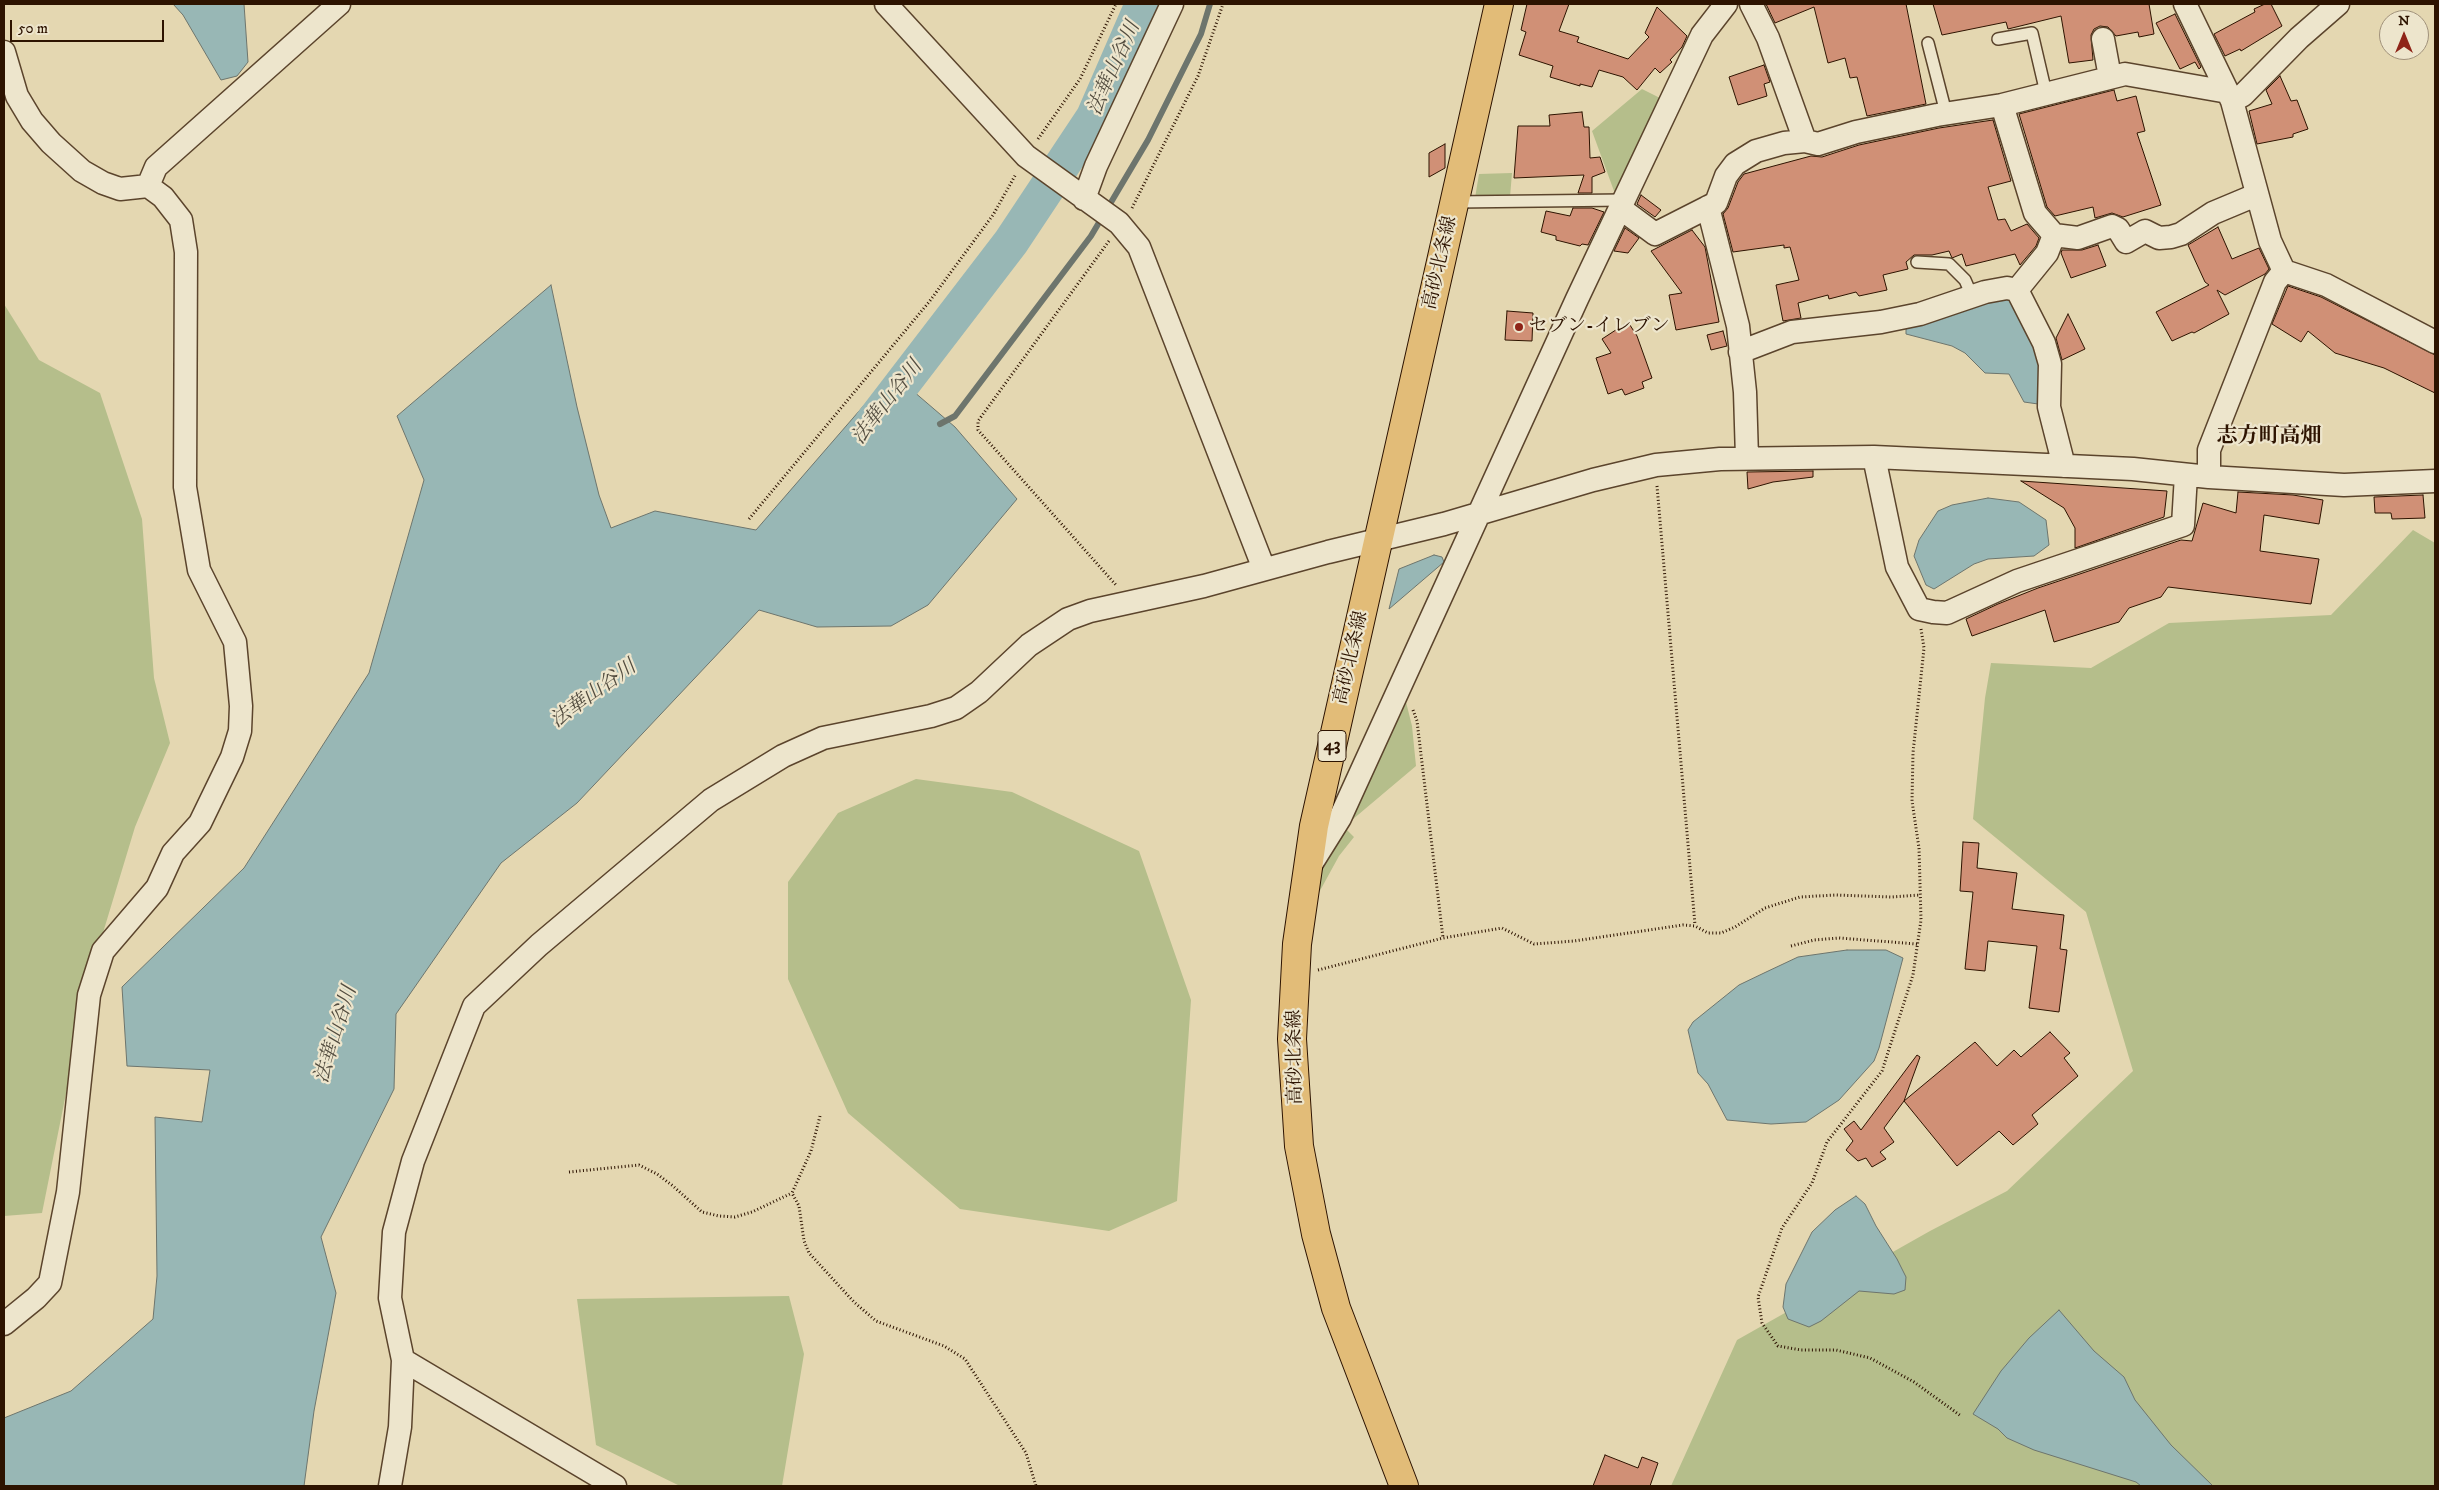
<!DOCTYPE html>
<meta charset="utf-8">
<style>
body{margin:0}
#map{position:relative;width:2439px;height:1490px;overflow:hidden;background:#e4d7b1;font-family:"IM FELL DW Pica",serif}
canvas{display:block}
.frame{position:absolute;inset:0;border:5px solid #2d1300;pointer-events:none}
.north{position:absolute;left:2379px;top:10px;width:50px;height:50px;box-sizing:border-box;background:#ede5cc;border:1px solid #a0917a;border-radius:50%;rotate:0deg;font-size:14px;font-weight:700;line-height:20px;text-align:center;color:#2d1300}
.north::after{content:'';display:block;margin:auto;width:18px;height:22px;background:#8f2418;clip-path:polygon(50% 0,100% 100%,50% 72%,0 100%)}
.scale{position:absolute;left:10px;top:20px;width:154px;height:22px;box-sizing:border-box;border:2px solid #2d1300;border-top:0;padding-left:6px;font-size:15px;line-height:18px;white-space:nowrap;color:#2d1300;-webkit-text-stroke:4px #ede5cc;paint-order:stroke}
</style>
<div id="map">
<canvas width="2439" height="1490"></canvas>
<div class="frame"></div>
<div class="north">N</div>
<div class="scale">50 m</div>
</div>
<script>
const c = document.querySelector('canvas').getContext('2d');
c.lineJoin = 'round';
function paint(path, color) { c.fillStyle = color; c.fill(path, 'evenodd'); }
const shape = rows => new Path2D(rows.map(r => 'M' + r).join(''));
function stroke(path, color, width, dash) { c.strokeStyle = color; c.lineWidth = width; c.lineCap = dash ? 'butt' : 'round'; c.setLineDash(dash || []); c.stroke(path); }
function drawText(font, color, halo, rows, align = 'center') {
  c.font = font + ' "IM FELL DW Pica","Noto Serif JP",serif'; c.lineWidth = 4.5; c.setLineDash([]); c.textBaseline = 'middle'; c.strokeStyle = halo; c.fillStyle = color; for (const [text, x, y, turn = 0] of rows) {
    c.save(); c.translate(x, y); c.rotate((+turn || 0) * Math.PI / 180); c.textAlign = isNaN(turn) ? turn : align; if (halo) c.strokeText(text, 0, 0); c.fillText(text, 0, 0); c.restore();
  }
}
paint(shape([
 [1642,89,1662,99,1618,191,1614,191,1592,131],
 [1512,173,1510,197,1475,198,1479,174],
 [4,304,39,360,100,393,142,519,154,678,170,743,135,827,89,979,42,1213,4,1216],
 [2413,530,2435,543,2435,1486,1671,1486,1737,1340,1930,1231,2007,1191,2133,1071,2086,912,1973,819,1985,698,1991,663,2091,668,2169,623,2331,615],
 [1405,698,1412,726,1416,766,1346,825],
 [916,779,1012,792,1139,851,1191,1000,1177,1201,1109,1231,960,1209,848,1113,788,979,788,882,838,813],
 [1344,827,1354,837,1339,856,1310,909,1317,874],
 [789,1296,804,1354,782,1486,680,1486,596,1445,577,1299]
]), '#b5be8b');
const water = shape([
 [173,4,244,4,248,62,237,76,221,80,183,15,173,4],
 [551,285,577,407,599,495,611,528,655,511,756,530,892,373,955,427,1017,499,928,605,891,626,817,627,759,610,577,803,501,863,396,1014,394,1089,321,1237,336,1293,314,1411,304,1486,4,1486,4,1418,71,1391,153,1319,157,1276,155,1117,202,1122,210,1070,127,1066,122,987,244,868,369,673,424,480,397,416,551,285],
 [2010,297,2040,355,2038,404,2024,402,2009,374,1985,373,1965,353,1952,346,1906,334,1906,325,1958,309,2010,297],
 [1988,498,2019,502,2046,520,2049,545,2034,556,1988,559,1974,564,1934,589,1926,585,1914,556,1919,540,1938,511,1952,505,1988,498],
 [1434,555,1442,557,1444,562,1389,609,1399,569,1434,555],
 [1847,950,1886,950,1903,958,1879,1048,1874,1061,1839,1100,1806,1122,1771,1124,1727,1120,1708,1084,1698,1073,1688,1030,1693,1022,1739,985,1764,973,1798,957,1847,950],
 [1856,1196,1865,1204,1876,1226,1897,1259,1906,1277,1905,1290,1894,1294,1859,1291,1821,1321,1809,1327,1788,1319,1783,1307,1786,1284,1812,1232,1835,1210,1856,1196],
 [2059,1310,2094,1351,2124,1377,2135,1400,2171,1445,2213,1486,2141,1486,2136,1482,2034,1450,2007,1438,1998,1429,1973,1414,2001,1371,2029,1338,2059,1310]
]);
paint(water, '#98b7b5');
stroke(water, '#6d756d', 1);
stroke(shape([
 [940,424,955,416,1091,236,1148,140,1201,34,1210,4]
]), '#6d756d', 6);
stroke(shape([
 [873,422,1011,242,1094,117,1143,4]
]), '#98b7b5', 36);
const building = shape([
 [1527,4,1569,4,1559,31,1579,37,1577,42,1628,59,1649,37,1645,33,1657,7,1687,36,1682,47,1670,60,1672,62,1660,73,1655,68,1637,90,1623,77,1599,70,1592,87,1580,84,1580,86,1550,77,1553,66,1519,55,1526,32,1521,30,1527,4],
 [1766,4,1906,4,1926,104,1867,116,1857,77,1850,78,1845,58,1828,63,1814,7,1775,23,1766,4],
 [1933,4,2149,4,2154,34,2139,37,2138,32,2116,36,2108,27,2100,26,2094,29,2091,35,2093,60,2069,63,2061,16,2008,29,2006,22,1942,35,1933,4],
 [2265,4,2271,4,2282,26,2241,51,2240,49,2225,56,2214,34,2255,12,2254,9,2265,4],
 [2175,14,2201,67,2199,69,2195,62,2180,69,2156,23,2175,14],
 [1764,65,1770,82,1764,84,1767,96,1738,105,1729,77,1764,65],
 [2280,76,2291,101,2297,100,2308,129,2293,134,2293,137,2257,144,2249,111,2272,104,2266,90,2280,76],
 [2114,90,2117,101,2136,96,2145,131,2137,133,2161,205,2123,217,2112,213,2095,218,2093,207,2055,216,2047,207,2019,114,2114,90],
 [1582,112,1584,127,1589,127,1590,158,1600,157,1605,172,1592,177,1592,193,1578,193,1584,175,1514,178,1518,126,1550,126,1549,115,1582,112],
 [1993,120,2011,181,1988,187,1998,220,2005,219,2011,231,2027,224,2039,238,2036,246,2020,265,2015,254,1966,266,1962,254,1952,258,1949,251,1932,255,1914,255,1906,262,1908,269,1883,275,1887,290,1859,296,1856,292,1829,299,1828,295,1798,303,1801,318,1783,321,1776,285,1799,280,1790,247,1784,248,1784,245,1733,252,1723,214,1728,208,1738,182,1744,174,1811,156,1822,157,1859,145,1939,128,1993,120],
 [1445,144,1445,168,1429,177,1429,153,1445,144],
 [1641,195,1661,210,1655,217,1637,204,1641,195],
 [1573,208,1592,208,1604,212,1588,245,1582,244,1580,246,1556,240,1556,236,1541,232,1546,211,1570,216,1573,208],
 [2218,227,2232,259,2259,248,2269,269,2265,274,2225,295,2217,290,2229,314,2194,333,2192,332,2172,341,2156,312,2209,285,2205,282,2188,245,2218,227],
 [1625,228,1639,238,1628,253,1614,251,1625,228],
 [1692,230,1705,247,1719,322,1676,330,1669,295,1682,293,1651,251,1692,230],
 [2098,245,2106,266,2071,278,2061,253,2062,250,2082,250,2098,245],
 [2288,286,2321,297,2435,355,2435,393,2384,368,2335,353,2308,331,2301,342,2272,324,2288,286],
 [1507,311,1533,313,1532,341,1505,340,1507,311],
 [2068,314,2085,349,2062,360,2056,338,2068,314],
 [1628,322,1637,336,1652,378,1642,382,1644,388,1625,395,1622,389,1608,394,1596,358,1611,353,1602,339,1628,322],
 [1723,331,1727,346,1711,350,1707,335,1723,331],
 [1813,471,1813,477,1773,482,1748,489,1747,472,1813,471],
 [2021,481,2167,491,2164,517,2075,548,2075,528,2064,508,2021,481],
 [2238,492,2293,495,2323,500,2319,524,2264,515,2260,551,2319,559,2311,604,2168,587,2161,597,2129,608,2119,622,2054,642,2045,610,1972,636,1966,619,1998,604,2038,588,2181,540,2192,541,2203,503,2236,513,2238,492],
 [2423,495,2425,518,2392,519,2391,513,2375,513,2374,497,2423,495],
 [1963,842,1979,843,1977,868,2017,873,2012,909,2064,915,2060,949,2067,950,2059,1012,2029,1008,2037,946,1988,941,1985,971,1965,969,1973,892,1960,891,1963,842],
 [2050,1032,2070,1053,2064,1058,2078,1076,2032,1115,2038,1124,2013,1145,1999,1131,1957,1166,1904,1101,1884,1128,1894,1142,1880,1152,1886,1159,1872,1167,1866,1158,1858,1161,1846,1150,1853,1141,1844,1129,1854,1121,1861,1130,1917,1055,1920,1057,1904,1101,1975,1042,1997,1066,2014,1050,2021,1057,2050,1032],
 [1605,1455,1638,1468,1642,1457,1658,1463,1650,1486,1593,1486,1605,1455]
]);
paint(building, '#d09076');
stroke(building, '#2d1300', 1);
const lane = shape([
 [1998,39,2032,33,2046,93],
 [1928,43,1946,113],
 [1455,202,1624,200],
 [1917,262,1949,264,1965,280,1972,296]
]);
const street = shape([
 [886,4,1026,156,1119,223,1139,247,1264,569],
 [1751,4,1768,38,1805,141],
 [2185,4,2232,101,2270,241,2284,271,2326,285,2435,342],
 [2103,39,2110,77],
 [4,52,17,96,32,121,51,143,82,171,103,183,120,189,148,186,163,197,181,220,186,252,185,487,199,570,235,642,241,706,240,731,232,757,200,823,173,853,157,888,103,951,89,995,68,1192,50,1283,36,1298,4,1324],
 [2232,101,2243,95,2299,38,2338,4],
 [2002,105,2035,213,2054,235,2078,238,2112,226,2118,229,2126,242,2145,231,2159,238,2171,237,2181,234,2213,213,2256,195],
 [148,186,156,167,339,4],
 [1084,199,1096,166,1172,4],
 [1708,207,1738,326,1745,392,1747,458],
 [1620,208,1655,234,1716,203,1726,176,1735,164,1756,151,1784,143,1805,141,1818,144,1856,132,1937,115,2002,105,2125,74,2228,92],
 [2017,290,2047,253,2054,235],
 [1740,352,1792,332,1881,322,1920,314,1985,292,2007,288,2017,290,2044,343,2050,364,2049,407,2064,466],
 [1874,457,1897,567,1919,609,1933,612,1947,613,2017,581,2183,525,2186,475],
 [2209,477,2209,450,2275,282,2284,271],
 [1310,866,1340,818,1577,299,1702,35,1726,4],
 [403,1360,615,1486],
 [390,1486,400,1427,403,1360,390,1298,394,1232,413,1161,474,1006,539,945,711,800,783,756,823,738,931,716,956,708,979,692,1029,645,1068,619,1090,611,1204,586,1328,552,1444,524,1593,480,1656,465,1720,459,1874,457,2133,469,2209,477,2344,485,2435,481]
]);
const primary = shape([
 [1404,1486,1336,1308,1316,1234,1299,1146,1292,1039,1297,944,1314,826,1499,4]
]);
stroke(lane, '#5b442c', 14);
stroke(street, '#5b442c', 25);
stroke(primary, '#2d1300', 30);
stroke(shape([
 [1038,139,1080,79,1116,4],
 [1132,208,1198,76,1223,4],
 [1109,241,978,421,978,430,1116,585],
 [1657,486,1695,925],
 [749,519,929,302,993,215,1016,174],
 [1921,629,1924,648,1913,753,1912,801,1919,848,1921,920,1913,975,1882,1071,1827,1142,1812,1183,1782,1228,1758,1297,1762,1323,1778,1346,1801,1350,1836,1350,1870,1358,1914,1382,1961,1416],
 [1413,710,1417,721,1443,938],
 [1791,946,1814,940,1839,938,1917,944],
 [1318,970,1443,938,1502,928,1534,944,1574,941,1683,925,1695,926,1708,933,1721,933,1735,927,1765,908,1800,897,1836,895,1891,897,1920,895],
 [820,1116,811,1151,792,1193,799,1206,804,1241,809,1253,854,1302,876,1321,944,1346,965,1359,1026,1453,1036,1486],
 [569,1172,639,1165,657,1174,673,1186,702,1212,719,1216,735,1217,752,1212,792,1193]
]), '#2d1300', 3, [1, 2.5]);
stroke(lane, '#ede5cc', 11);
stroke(street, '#ede5cc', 22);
stroke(primary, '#e2bc78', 28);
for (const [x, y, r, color] of [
 [1519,327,5,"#8f2418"]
]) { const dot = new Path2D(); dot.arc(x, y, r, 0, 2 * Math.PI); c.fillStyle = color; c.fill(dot); stroke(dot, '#ede5cc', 2); }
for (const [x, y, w] of [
 [1332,746,28]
]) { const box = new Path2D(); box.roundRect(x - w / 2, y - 15.5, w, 31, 4); c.fillStyle = '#ede5cc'; c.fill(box); stroke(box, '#2d1300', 1); }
drawText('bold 18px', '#2d1300', null, [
 ["43",1332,746]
]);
drawText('19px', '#2d1300', '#ede5cc', [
 ["高砂北条線",1441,263,-77],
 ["高砂北条線",1352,658,-77],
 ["高砂北条線",1296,1057,-91]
]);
drawText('19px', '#2d1300', '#ede5cc', [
 ["セブン-イレブン",1529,327]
], 'left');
drawText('italic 20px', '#524c3f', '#ede5cc', [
 ["法華山谷川",1115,69,-66],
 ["法華山谷川",888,403,-52],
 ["法華山谷川",594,695,-36],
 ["法華山谷川",337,1035,-73]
]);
drawText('bold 21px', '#2d1300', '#ede5cc', [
 ["志方町高畑",2269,438]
]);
</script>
